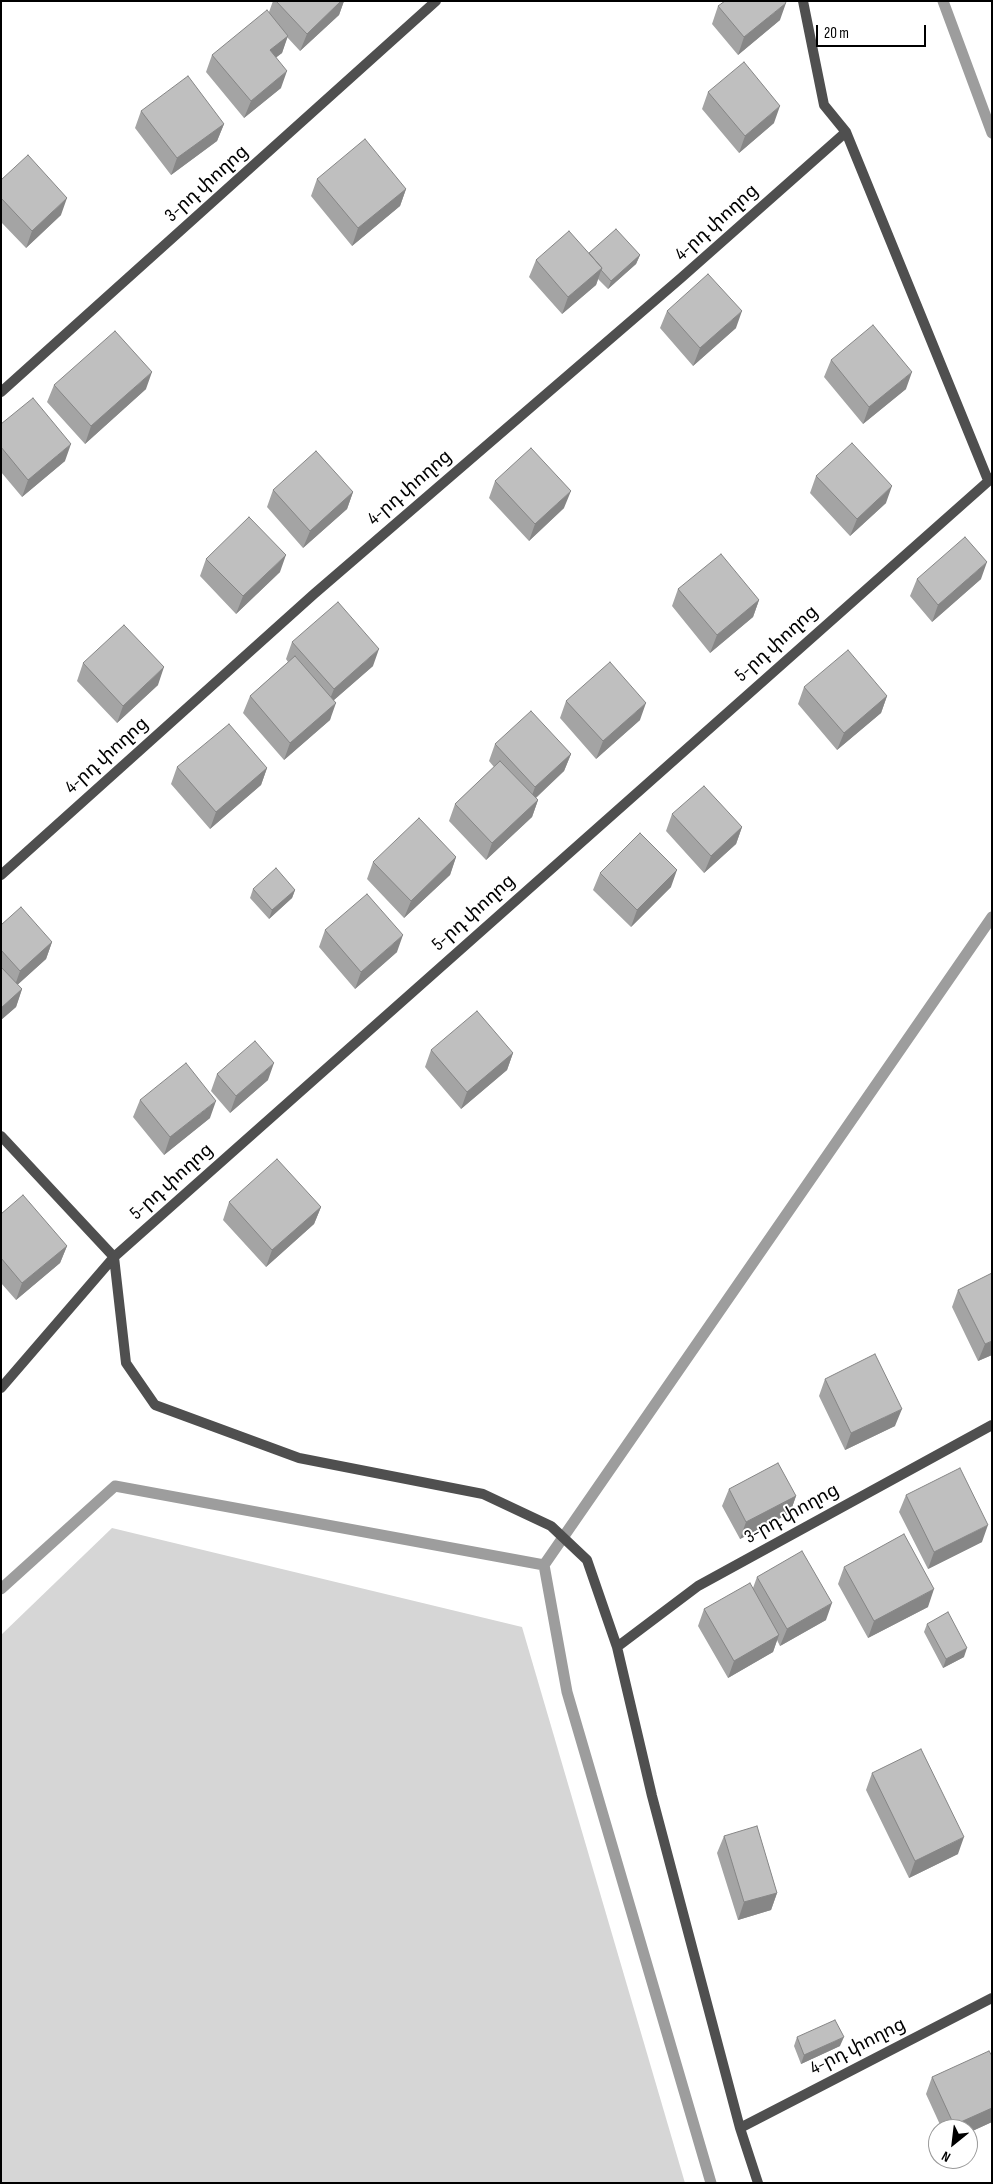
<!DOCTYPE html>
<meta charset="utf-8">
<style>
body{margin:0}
#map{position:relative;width:993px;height:2184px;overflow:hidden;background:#fff;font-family:"Sofia Sans Condensed",sans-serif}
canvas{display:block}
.frame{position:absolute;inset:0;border:2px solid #000;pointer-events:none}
.north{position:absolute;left:928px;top:2119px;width:50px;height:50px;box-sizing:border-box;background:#fff;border:1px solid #999;border-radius:50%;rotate:209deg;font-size:14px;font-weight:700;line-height:20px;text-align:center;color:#000}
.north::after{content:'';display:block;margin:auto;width:18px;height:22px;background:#000;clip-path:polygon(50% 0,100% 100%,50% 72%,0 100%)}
.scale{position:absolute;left:816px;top:25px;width:110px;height:22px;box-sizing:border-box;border:2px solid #000;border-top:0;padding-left:6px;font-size:15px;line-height:18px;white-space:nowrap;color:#000;-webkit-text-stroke:4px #fff;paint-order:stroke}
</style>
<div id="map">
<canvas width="993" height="2184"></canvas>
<div class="frame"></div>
<div class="north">N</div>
<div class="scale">20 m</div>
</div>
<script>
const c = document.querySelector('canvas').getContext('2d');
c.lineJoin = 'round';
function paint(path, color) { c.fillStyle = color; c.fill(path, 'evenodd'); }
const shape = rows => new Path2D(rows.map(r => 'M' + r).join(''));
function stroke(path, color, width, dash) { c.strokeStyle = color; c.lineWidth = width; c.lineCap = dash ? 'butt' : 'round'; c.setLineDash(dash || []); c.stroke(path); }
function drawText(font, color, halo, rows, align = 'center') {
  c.font = font + ' "Sofia Sans Condensed","Noto Sans Armenian",sans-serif'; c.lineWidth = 4; c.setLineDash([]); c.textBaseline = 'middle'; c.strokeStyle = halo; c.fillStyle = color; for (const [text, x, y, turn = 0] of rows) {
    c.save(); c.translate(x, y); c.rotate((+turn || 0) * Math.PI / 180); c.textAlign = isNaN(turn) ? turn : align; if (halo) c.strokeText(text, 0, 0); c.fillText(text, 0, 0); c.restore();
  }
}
paint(shape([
 [112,1528,522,1627,685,2183,1,2183,1,1635]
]), '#d6d6d6');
stroke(shape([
 [943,1,992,133],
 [1,1589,115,1486,544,1565],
 [711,2183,567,1692,544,1565,992,917]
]), '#9d9d9d', 11);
stroke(shape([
 [803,1,824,105,846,132,988,480],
 [1,392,436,1],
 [1,875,314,594,681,278,846,132],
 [1,1136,114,1257,126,1363,155,1405,299,1458,483,1494,551,1526,587,1560,617,1647,652,1796,740,2128,758,2183],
 [1,1388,114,1257,992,478],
 [617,1647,698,1586,992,1425],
 [740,2128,992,1998]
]), '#4f4f4f', 10);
paint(shape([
 [273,1,344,1,339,15,300,51,287,37,282,53,276,57,281,88,244,118,206,72,212,55,269,12],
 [718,6,780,20,738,55,712,24],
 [708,92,774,123,739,153,702,109],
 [141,111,224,124,217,141,171,175,135,128],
 [317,179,406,189,400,206,352,246,311,196],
 [1,180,61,215,26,248,1,222],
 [589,253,640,255,636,264,608,289,598,279,596,285,562,314,529,277,536,260],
 [667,311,736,328,693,366,660,328],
 [831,360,906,389,863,424,824,377],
 [54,385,146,389,85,444,47,402],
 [1,424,65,461,22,497,1,472],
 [816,476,886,503,850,536,810,493],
 [495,481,564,508,529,541,489,498],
 [273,490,353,492,347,509,303,548,267,507],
 [206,559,280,572,236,614,200,576],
 [917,579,981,579,932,622,910,596],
 [678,589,759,600,753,617,710,653,672,606],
 [292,642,373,666,334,700,330,720,284,760,243,713,250,696,288,662,286,659],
 [83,663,158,685,117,723,77,681],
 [804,687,887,696,881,713,837,750,798,704],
 [566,701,640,720,596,759,560,718],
 [495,744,571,754,564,771,536,798,538,800,532,817,486,860,449,821,455,804,494,767,489,761],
 [177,767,267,768,261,785,210,829,171,784],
 [672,814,742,827,736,844,704,873,666,831],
 [456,857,450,875,404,918,367,879,373,862],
 [600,873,671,887,631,927,593,890],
 [253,889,295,890,292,898,269,919,250,898],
 [1,925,52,942,46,959,17,985,22,989,16,1007,1,1020],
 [325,930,397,952,355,989,319,947],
 [431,1050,513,1053,507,1070,461,1109,425,1067],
 [217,1074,268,1080,230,1113,211,1091],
 [140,1100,210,1118,164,1155,133,1117],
 [229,1202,321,1207,314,1224,266,1267,223,1220],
 [1,1214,67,1246,60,1263,16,1300,1,1283],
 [958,1290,992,1355,978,1361,952,1307],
 [825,1379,895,1426,845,1450,819,1396],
 [729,1489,796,1496,790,1513,740,1539,722,1506],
 [906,1495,982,1542,928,1569,899,1512],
 [844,1567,928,1607,868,1638,838,1584],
 [757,1577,826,1620,780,1646,777,1640,773,1652,728,1678,698,1626,704,1609,753,1588],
 [927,1624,964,1657,943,1668,924,1632],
 [872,1773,958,1854,909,1878,866,1790],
 [724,1836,777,1893,771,1910,738,1920,717,1853],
 [797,2037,840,2046,801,2064,794,2046],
 [992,2056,992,2122,968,2133,968,2129,942,2129,926,2094,932,2077]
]), '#a4a4a4');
paint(shape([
 [341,1,344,1,339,15,300,51,307,34],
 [786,3,780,20,738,55,744,37],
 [288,36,282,53,264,67,270,50],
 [287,71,281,88,244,118,251,101],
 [780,106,774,123,739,153,745,136],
 [224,124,217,141,171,175,177,158],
 [406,189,400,206,352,246,358,228],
 [67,198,61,215,26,248,32,231],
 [640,255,636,264,608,289,611,281],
 [602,268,596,285,562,314,568,297],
 [742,311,736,328,693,366,700,348],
 [152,372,146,389,85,444,91,426],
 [912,372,906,389,863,424,869,407],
 [71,444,65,461,22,497,28,480],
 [892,486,886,503,850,536,857,519],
 [571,491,564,508,529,541,535,524],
 [353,492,347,509,303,548,310,531],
 [286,555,280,572,236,614,243,596],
 [987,562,981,579,932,622,938,605],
 [759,600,753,617,710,653,717,635],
 [379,649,373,666,327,706,334,689],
 [164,667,158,685,117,723,123,706],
 [887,696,881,713,837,750,844,733],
 [336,703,330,720,284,760,290,743],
 [646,703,640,720,596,759,603,741],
 [571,754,564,771,529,804,535,787],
 [267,768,261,785,210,829,216,812],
 [538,800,532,817,486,860,492,843],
 [742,827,736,844,704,873,711,856],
 [456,857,450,875,404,918,411,901],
 [677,870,671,887,631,927,637,910],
 [295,890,292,898,269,919,272,910],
 [403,935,397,952,355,989,361,972],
 [52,942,46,959,14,988,20,971],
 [22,989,16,1007,1,1020,1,1008],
 [513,1053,507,1070,461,1109,467,1092],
 [274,1063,268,1080,230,1113,236,1096],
 [216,1101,210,1118,164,1155,170,1137],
 [321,1207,314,1224,266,1267,272,1250],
 [67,1246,60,1263,16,1300,22,1283],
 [992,1341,992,1355,978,1361,985,1344],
 [902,1409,895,1426,845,1450,851,1433],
 [796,1496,790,1513,740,1539,746,1522],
 [988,1525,982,1542,928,1569,934,1552],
 [934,1589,928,1607,868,1638,874,1621],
 [832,1603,826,1620,780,1646,787,1629],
 [779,1635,773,1652,728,1678,734,1661],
 [967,1648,964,1657,943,1668,946,1659],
 [964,1837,958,1854,909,1878,915,1861],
 [777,1893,771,1910,738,1920,744,1902],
 [844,2037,840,2046,801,2064,804,2055],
 [992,2108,992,2122,968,2133,968,2129,953,2129,954,2125]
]), '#868686');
const building = shape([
 [276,1,341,1,307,34,276,1],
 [725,1,785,1,786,3,744,37,718,6,725,1],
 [267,10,288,36,270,50,287,71,251,101,212,55,267,10],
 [744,62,780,106,745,136,708,92,744,62],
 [188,76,224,124,177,158,141,111,188,76],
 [365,139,406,189,358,228,317,179,365,139],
 [28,155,67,198,32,231,1,198,1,180,28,155],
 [616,229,640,255,611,281,601,270,602,268,589,253,616,229],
 [569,231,602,268,568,297,536,260,569,231],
 [708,274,742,311,700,348,667,311,708,274],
 [873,325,912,372,869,407,831,360,873,325],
 [115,331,152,372,91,426,54,385,115,331],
 [33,398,71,444,28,480,1,447,1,424,33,398],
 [852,443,892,486,857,519,816,476,852,443],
 [531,448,571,491,535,524,495,481,531,448],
 [316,451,353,492,310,531,273,490,316,451],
 [249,517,286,555,243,596,206,559,249,517],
 [965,537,987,562,938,605,917,579,965,537],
 [721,554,759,600,717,635,678,589,721,554],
 [338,602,379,649,334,689,292,642,338,602],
 [124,625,164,667,123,706,83,663,124,625],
 [848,650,887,696,844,733,804,687,848,650],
 [295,656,336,703,290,743,250,696,295,656],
 [610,662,646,703,603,741,566,701,610,662],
 [531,711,571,754,535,787,495,744,531,711],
 [229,724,267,768,216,812,177,767,229,724],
 [500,761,538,800,492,843,455,804,500,761],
 [704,786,742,827,711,856,672,814,704,786],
 [419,818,456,857,411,901,373,862,419,818],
 [640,833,677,870,637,910,600,873,640,833],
 [276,868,295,890,272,910,253,889,276,868],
 [367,894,403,935,361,972,325,930,367,894],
 [21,907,52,942,20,971,1,950,1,925,21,907],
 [1,967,22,989,1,1008,1,967],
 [477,1011,513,1053,467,1092,431,1050,477,1011],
 [255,1041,274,1063,236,1096,217,1074,255,1041],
 [186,1063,216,1101,170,1137,140,1100,186,1063],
 [277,1159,321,1207,272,1250,229,1202,277,1159],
 [23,1195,67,1246,22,1283,1,1258,1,1214,23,1195],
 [992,1273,992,1341,985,1344,958,1290,992,1273],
 [875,1354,902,1409,851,1433,825,1379,875,1354],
 [778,1463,796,1496,746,1522,729,1489,778,1463],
 [960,1468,988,1525,934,1552,906,1495,960,1468],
 [904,1534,934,1589,874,1621,844,1567,904,1534],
 [802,1551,832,1603,787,1629,757,1577,802,1551],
 [750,1583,779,1635,734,1661,704,1609,750,1583],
 [948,1612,967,1648,946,1659,927,1624,948,1612],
 [921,1749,964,1837,915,1861,872,1773,921,1749],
 [757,1826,777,1893,744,1902,724,1836,757,1826],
 [835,2020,844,2037,804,2055,797,2037,835,2020],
 [989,2051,992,2056,992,2108,954,2125,932,2077,989,2051]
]);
paint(building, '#bfbfbf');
stroke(building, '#868686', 1);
drawText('19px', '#000', '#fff', [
 ["3-րդ փողոց",207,184,-42],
 ["4-րդ փողոց",717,223,-42],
 ["4-րդ փողոց",410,488,-41],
 ["5-րդ փողոց",777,644,-42],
 ["4-րդ փողոց",107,756,-42],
 ["5-րդ փողոց",474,913,-42],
 ["5-րդ փողոց",172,1182,-42],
 ["3-րդ փողոց",792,1514,-29],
 ["4-րդ փողոց",858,2047,-27]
]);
</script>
